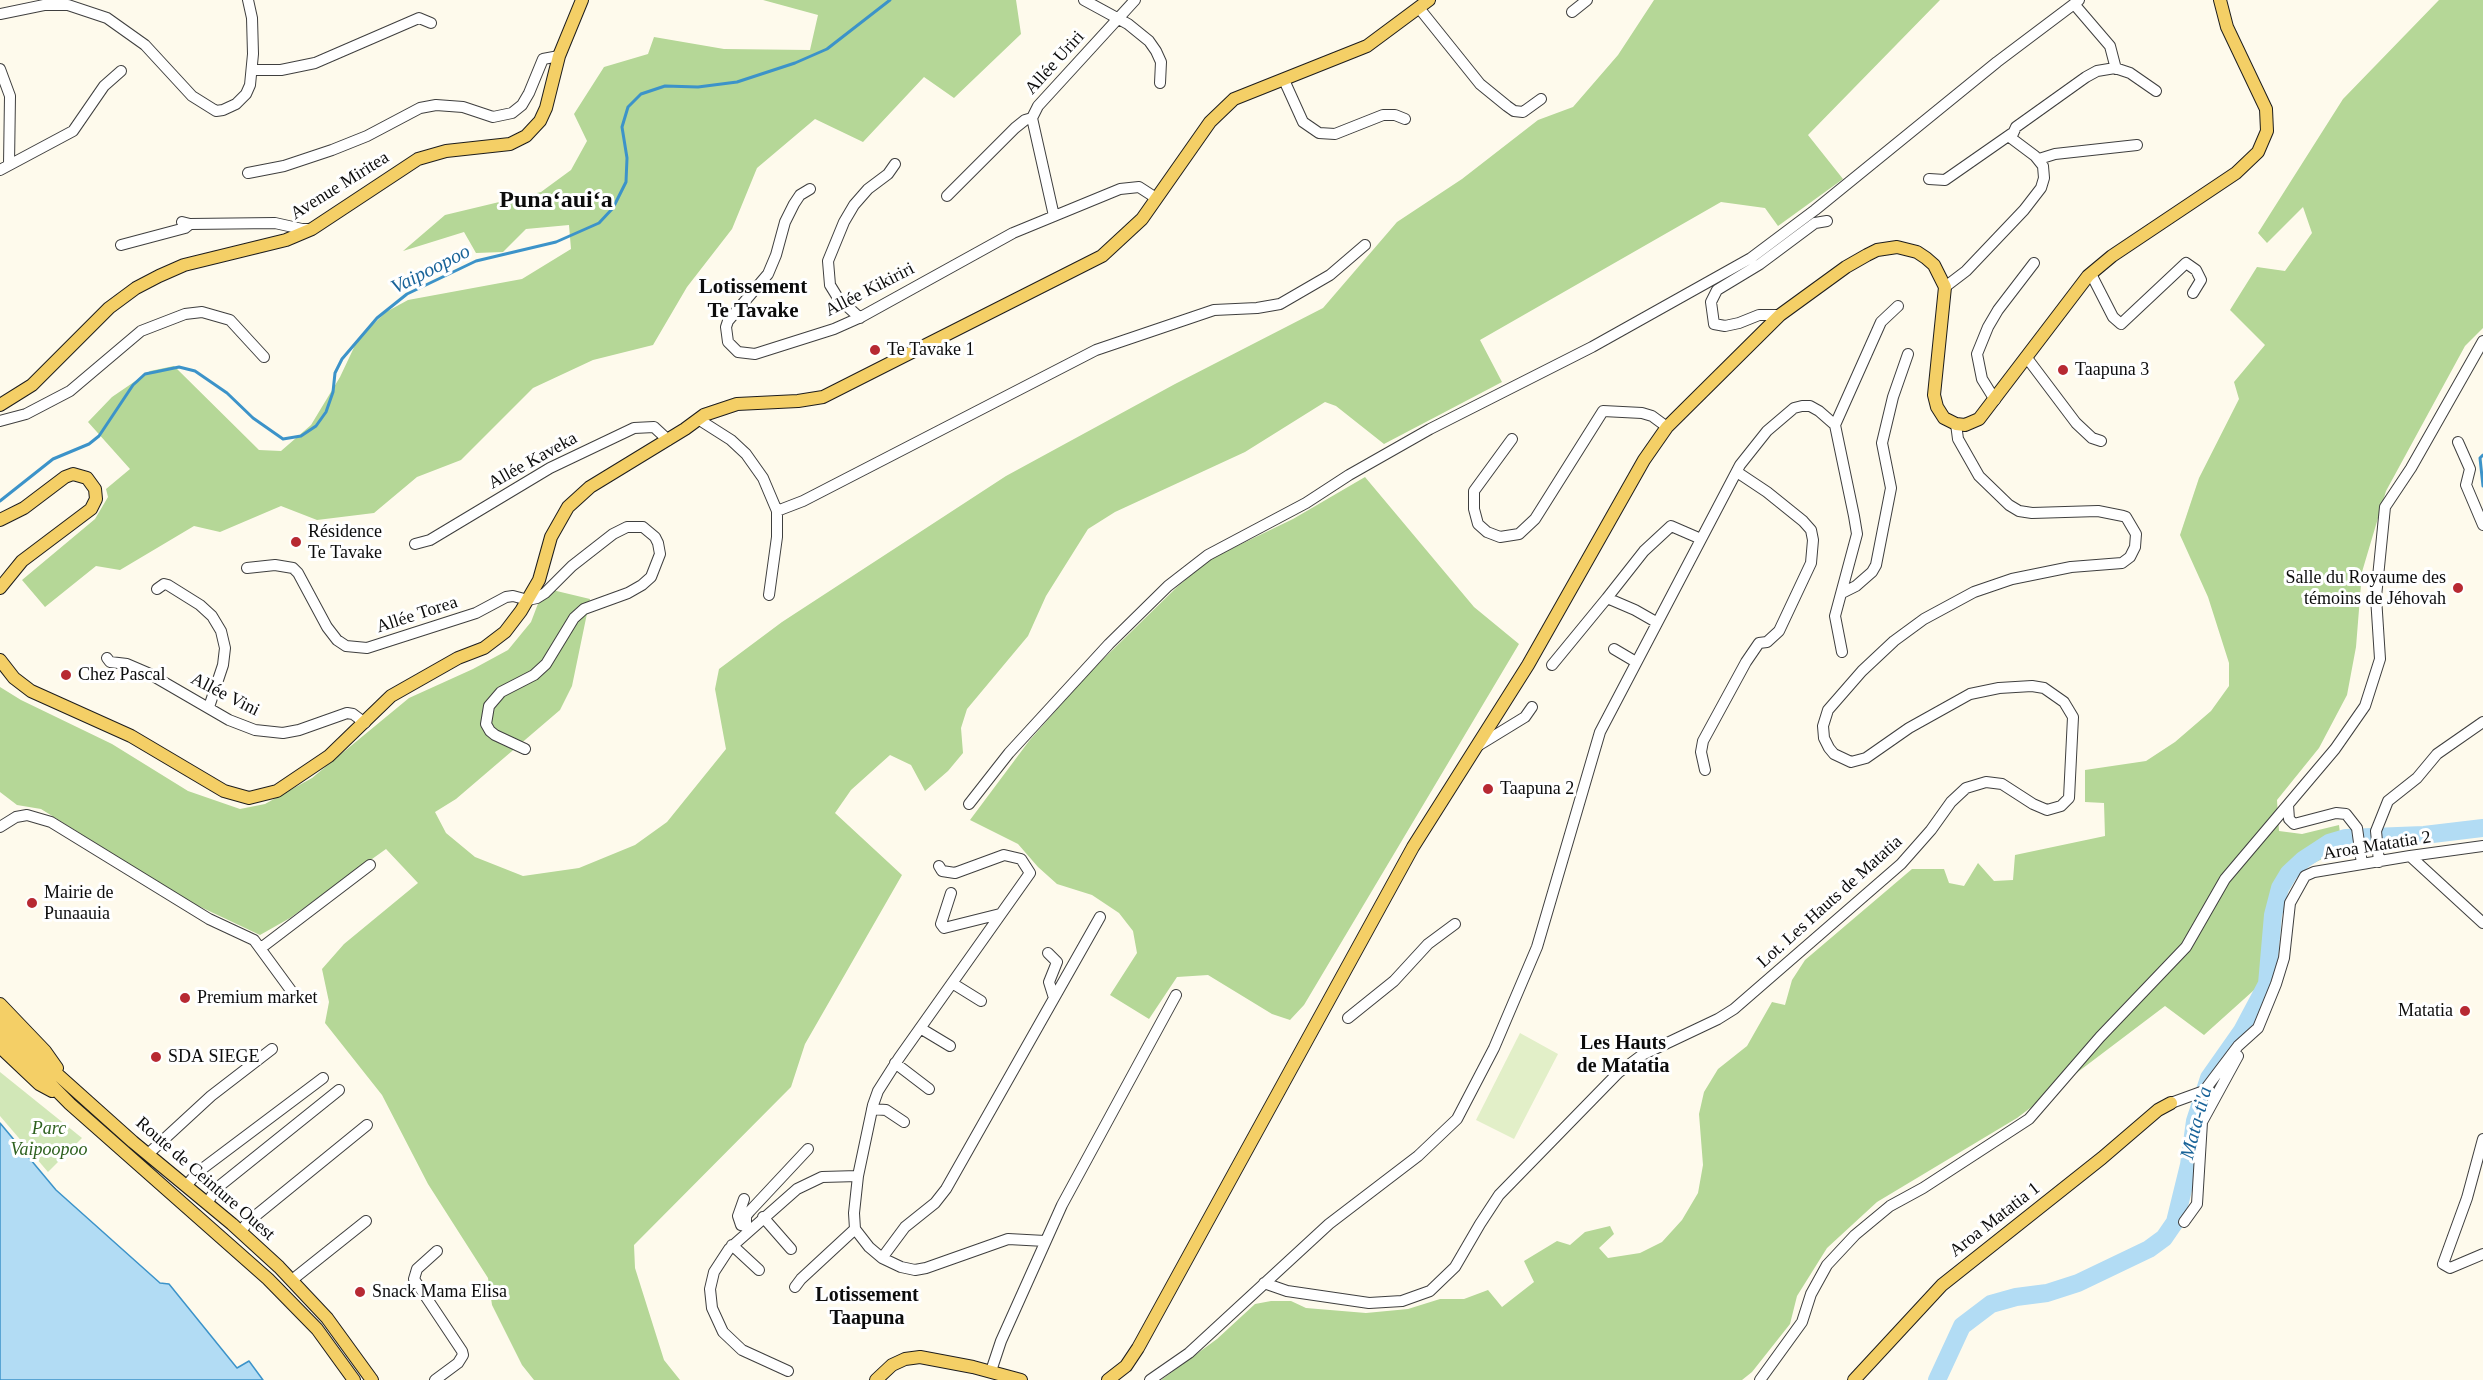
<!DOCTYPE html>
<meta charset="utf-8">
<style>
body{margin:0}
canvas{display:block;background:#fefaec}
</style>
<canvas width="2483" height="1380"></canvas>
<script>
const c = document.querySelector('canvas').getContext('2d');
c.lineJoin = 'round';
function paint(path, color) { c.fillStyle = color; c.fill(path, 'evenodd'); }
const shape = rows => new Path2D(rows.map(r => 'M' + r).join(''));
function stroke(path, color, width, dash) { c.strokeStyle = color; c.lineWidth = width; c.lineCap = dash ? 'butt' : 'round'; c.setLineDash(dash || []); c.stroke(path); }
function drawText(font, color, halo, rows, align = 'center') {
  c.font = font + ' Georgia,serif'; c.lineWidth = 6; c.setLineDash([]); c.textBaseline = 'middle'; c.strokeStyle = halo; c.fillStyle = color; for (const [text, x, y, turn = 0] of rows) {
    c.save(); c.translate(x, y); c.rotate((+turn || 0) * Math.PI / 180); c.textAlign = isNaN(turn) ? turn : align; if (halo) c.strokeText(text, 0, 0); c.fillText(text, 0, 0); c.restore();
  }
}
paint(shape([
 [0,1072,82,1138,48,1172,0,1116]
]), '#d1e7b7');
paint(shape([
 [763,0,1016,0,1021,34,954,98,924,77,863,142,815,119,757,168,732,229,687,287,653,345,593,360,533,388,461,460,417,477,374,513,317,520,281,506,220,532,194,526,120,570,96,566,45,607,22,580,95,519,108,497,106,489,130,469,88,422,112,397,150,371,174,366,259,450,281,451,311,425,340,377,358,339,386,312,408,300,522,279,571,249,569,225,526,229,503,252,476,253,464,232,403,251,445,215,541,192,571,170,587,141,574,114,604,67,648,54,654,37,724,49,810,50,818,15],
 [1654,0,1940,0,1808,135,1843,179,1778,226,1765,208,1721,202,1480,340,1502,382,1384,444,1336,406,1325,402,1245,452,1115,512,1088,529,1046,596,1028,636,967,709,961,728,963,753,948,771,925,791,911,765,890,755,851,790,835,813,902,875,805,1044,791,1087,634,1245,635,1268,664,1360,680,1380,534,1380,522,1365,492,1305,488,1278,428,1184,382,1095,325,1023,329,1002,322,969,344,944,418,883,386,849,290,918,260,935,190,902,41,809,17,805,0,792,0,687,21,700,112,744,188,791,240,809,265,804,312,778,409,698,473,669,508,650,531,622,544,588,590,599,572,686,560,710,456,799,435,812,446,833,475,857,523,876,579,868,635,845,667,822,726,749,715,689,719,669,782,622,1006,476,1175,384,1323,308,1397,222,1462,179,1538,120,1573,107,1618,55],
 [2439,0,2483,0,2483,328,2465,346,2386,491,2362,572,2356,647,2347,695,2319,748,2277,800,2279,831,2302,834,2339,825,2342,849,2300,870,2292,880,2281,908,2279,937,2273,973,2204,1035,2165,1006,2017,1118,1877,1202,1827,1248,1797,1296,1790,1324,1752,1372,1742,1380,1161,1380,1217,1339,1255,1304,1271,1301,1291,1301,1306,1308,1366,1313,1408,1309,1440,1299,1464,1299,1488,1290,1502,1307,1534,1282,1524,1261,1557,1241,1570,1245,1585,1232,1610,1226,1614,1234,1599,1248,1608,1258,1640,1253,1662,1242,1682,1220,1698,1193,1703,1165,1699,1114,1704,1092,1718,1069,1747,1046,1772,1002,1785,1005,1792,980,1805,960,1912,869,1944,869,1949,883,1964,886,1978,863,1994,881,2013,880,2015,855,2105,836,2104,803,2085,802,2085,770,2146,761,2175,742,2211,711,2229,686,2229,663,2208,597,2180,535,2199,478,2239,399,2234,382,2265,345,2230,310,2257,267,2285,271,2312,233,2303,207,2267,243,2258,233,2343,99],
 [1365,477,1474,607,1519,644,1304,1005,1290,1020,1272,1014,1208,975,1177,977,1149,1019,1110,995,1137,953,1133,931,1119,913,1092,895,1057,884,1038,867,1018,844,970,820,1029,741,1088,674,1177,587,1210,559,1293,519]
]), '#b5d797');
paint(shape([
 [1520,1033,1558,1054,1514,1139,1476,1120]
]), '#e2efc8');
const water = shape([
 [0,1123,56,1190,160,1283,169,1284,237,1368,249,1361,263,1380,0,1380,0,1123]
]);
paint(water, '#b2dcf4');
stroke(water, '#3c93c9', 1.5);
stroke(shape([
 [2483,455,2480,458,2483,486],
 [0,501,53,459,89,444,99,436,133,385,145,374,155,372,179,367,195,371,227,393,253,418,283,439,301,436,316,426,326,412,333,392,335,373,342,359,377,318,407,294,476,261,556,242,599,223,613,208,626,182,627,158,622,127,628,107,641,94,665,86,698,87,737,82,795,63,827,49,890,0]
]), '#3c93c9', 3);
stroke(shape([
 [1937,1380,1962,1326,1991,1304,2016,1297,2047,1293,2078,1283,2149,1249,2164,1238,2175,1222,2189,1165,2195,1121,2209,1078,2242,1031,2267,984,2273,915,2280,888,2289,873,2303,860,2329,843,2346,838,2424,835,2483,828]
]), '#b2dcf4', 18);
const minor = shape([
 [1084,0,1128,24,1149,41,1156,51,1161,62,1160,83],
 [2079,0,2074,4,2110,46,2116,69],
 [1419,8,1480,84,1507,106,1514,111,1523,112,1541,99],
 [1572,12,1587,0],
 [0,14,44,5,68,5,107,18,145,45,192,96,216,111,223,110,236,104,246,94,250,85,253,54,252,18,248,0],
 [0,69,10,96,9,164],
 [252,70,281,70,315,63,419,18,431,23],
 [1284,80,1303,122,1319,133,1335,134,1383,115,1395,115,1405,119],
 [1032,118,1054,216],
 [2039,159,2055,154,2137,145],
 [0,170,73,131,104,86,121,71],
 [248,173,284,166,332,150,367,136,420,108,436,105,463,107,493,117,512,113,522,105,529,93,543,59,559,56],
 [1929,179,1945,180,2011,134],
 [810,189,800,195,794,204,785,222,776,255,768,274,728,321,726,327,728,342,738,352,755,354,834,329,861,317,1013,233,1120,189,1139,187,1156,198],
 [947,196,1015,128,1025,120,1032,118,1038,106,1135,0],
 [182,222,190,224,275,223,302,229,312,229],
 [121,245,185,228,190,224],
 [2091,274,2113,317,2121,324,2186,263,2196,270,2201,280,2193,293],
 [1945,287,1966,271,2024,210,2041,188,2044,178,2043,166,2035,156,2011,138,2016,127,2086,77,2097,71,2115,68,2130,73,2156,91],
 [1780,315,1759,315,1739,323,1725,326,1714,324,1711,302,1717,290,1760,264,1815,223,1827,221],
 [860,318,838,298,830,285,828,261,844,222,854,205,868,189,888,174,895,164],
 [2027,358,2076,423,2092,438,2101,441],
 [1995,400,1982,379,1977,354,1988,327,1998,310,2034,263],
 [698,419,731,440,746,454,763,478,777,511,803,501,1096,350,1214,310,1257,308,1280,304,1330,275,1365,245],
 [0,421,26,414,70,391,141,331,185,314,202,312,230,320,264,357],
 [1835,425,1881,322,1898,306],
 [1512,439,1474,491,1474,509,1478,524,1487,532,1500,537,1519,534,1535,519,1603,411,1642,413,1652,416,1667,427],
 [2458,442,2470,469,2466,485,2483,525],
 [415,544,430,540,550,468,634,428,654,427,668,440],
 [247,568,275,565,293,568,298,573,327,627,337,640,346,646,367,648,476,613,506,597,513,596,528,600,537,598,545,593,572,566,613,534,627,527,643,527,655,537,658,543,660,554,651,577,642,585,628,593,584,609,574,618,546,664,534,675,501,692,489,706,486,724,490,731,495,735,525,749],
 [157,589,164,584,168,585,200,605,212,616,221,631,225,648,223,665,209,707],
 [1842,593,1856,586,1872,572,1876,565,1891,488,1882,443,1893,397,1908,354],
 [769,595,777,537,777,511],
 [1607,598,1644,551,1671,526,1701,539],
 [1614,649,1636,662],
 [107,658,110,662,127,664,148,673,229,720,255,730,283,733,299,730,347,713,353,714,365,723],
 [1552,665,1607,598,1635,610,1656,622],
 [1476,747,1525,717,1532,707],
 [1705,770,1701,752,1703,741,1746,662,1759,643,1767,642,1779,631,1811,563,1813,540,1811,530,1803,521,1767,492,1737,472],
 [969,804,1009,753,1109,644,1168,586,1208,555,1306,503,1349,475,1430,429,1592,347,1751,258,1815,210,1997,62,2074,4],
 [2288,805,2289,819,2294,824,2336,813,2346,814,2357,828,2362,864],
 [0,827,16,817,27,815,51,822,209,919,254,940,295,996],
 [2410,856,2483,923],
 [2379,862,2376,831,2388,801,2417,778,2437,754,2483,722],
 [939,866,942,871,955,873,1004,855,1021,859,1030,873,899,1058,878,1091,873,1105,858,1176,854,1213,855,1229,869,1247,882,1258,901,1267,915,1270,926,1268,1008,1239,1045,1241],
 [951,893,941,924,944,928,1000,914],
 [261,948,370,865],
 [1048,953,1057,962,1049,982,1054,998],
 [952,983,981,1001],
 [1348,1018,1394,981,1428,944,1455,924],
 [920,1028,950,1046],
 [895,1063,929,1089],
 [2171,1103,2204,1091,2238,1046,2258,1028,2276,984,2284,958,2290,903,2305,876,2314,872,2410,856,2483,846],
 [872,1109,886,1110,904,1122],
 [2483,1139,2467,1198,2443,1264,2450,1268,2483,1254],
 [148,1154,211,1096,272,1049],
 [186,1186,198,1172,323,1078],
 [744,1199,738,1216,741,1225,746,1226],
 [207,1203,217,1188,339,1090],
 [763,1217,791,1249],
 [2184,1222,2197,1204,2202,1122,2238,1056],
 [746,1226,746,1216,750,1211,808,1149],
 [240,1232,249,1221,367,1125],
 [732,1245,759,1270],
 [882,1258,905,1227,935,1203,946,1189,1100,917],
 [292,1280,366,1221],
 [1264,1283,1287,1291,1369,1303,1402,1301,1430,1291,1455,1267,1480,1224,1499,1195,1618,1073,1642,1055,1718,1019,1734,1009,1901,864,1931,830,1951,802,1966,788,1986,782,2002,784,2033,804,2047,810,2061,806,2069,798,2073,717,2064,702,2044,688,2032,686,1999,688,1970,694,1909,728,1866,758,1851,762,1834,754,1829,748,1824,738,1823,726,1828,710,1862,671,1894,641,1924,619,1974,592,2012,579,2071,567,2122,563,2130,557,2135,547,2136,534,2126,517,2123,516,2098,511,2032,513,2019,511,2009,505,1979,476,1958,439,1956,424],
 [795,1287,801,1279,855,1229],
 [788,1371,742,1350,723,1332,712,1308,710,1289,714,1272,729,1249,797,1189,822,1177,858,1176],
 [991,1371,1001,1341,1062,1205,1176,995],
 [435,1380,458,1363,463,1355,462,1351,414,1279,417,1269,437,1251],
 [1150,1380,1189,1353,1329,1224,1418,1156,1457,1119,1494,1048,1537,947,1600,732,1740,465,1767,431,1794,408,1802,406,1810,406,1819,411,1835,425,1854,516,1857,534,1835,616,1842,652],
 [1760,1380,1802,1322,1811,1294,1827,1265,1855,1235,1890,1206,1923,1188,2029,1119,2100,1037,2186,947,2225,879,2335,749,2365,706,2380,659,2376,597,2385,507,2411,468,2483,341]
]);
const major = shape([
 [0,405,32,385,109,308,136,288,159,276,184,265,286,240,312,229,418,159,446,151,510,144,526,136,540,121,546,108,559,56,582,0],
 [0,520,24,508,65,477,73,474,87,478,95,489,96,499,91,509,22,561,0,588],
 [0,660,14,678,31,691,131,736,224,791,249,798,277,791,329,756,391,696,458,658,484,648,505,632,521,611,539,580,551,537,568,507,590,487,685,429,704,415,737,404,798,401,823,397,1102,256,1142,219,1210,122,1234,99,1367,46,1429,0],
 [0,1004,45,1051,57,1068],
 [0,1019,47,1065,133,1142,232,1224,279,1267,327,1318,372,1380],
 [0,1033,70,1104,268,1279,317,1329,354,1380],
 [0,1047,39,1084,52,1091],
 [876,1380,892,1365,905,1359,920,1357,973,1367,1021,1380],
 [1108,1380,1126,1366,1138,1348,1413,847,1528,665,1644,460,1667,427,1780,315,1846,267,1867,255,1877,250,1897,247,1917,252,1926,258,1934,265,1945,287,1934,395,1937,407,1944,418,1956,424,1965,425,1979,419,2088,276,2112,256,2236,173,2258,152,2267,131,2266,109,2227,27,2220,0],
 [1854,1380,1942,1285,2102,1158,2158,1110,2171,1103]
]);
stroke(minor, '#3f3f3f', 12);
stroke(major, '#1d1d1d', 14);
stroke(minor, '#fff', 10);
stroke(major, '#f4cf66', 12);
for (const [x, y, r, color] of [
 [875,350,6,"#b72932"],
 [2063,370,6,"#b72932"],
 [296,542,6,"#b72932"],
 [2458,588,6,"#b72932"],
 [66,675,6,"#b72932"],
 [1488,789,6,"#b72932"],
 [32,903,6,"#b72932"],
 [185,998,6,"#b72932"],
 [2465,1011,6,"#b72932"],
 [156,1057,6,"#b72932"],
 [360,1292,6,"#b72932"]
]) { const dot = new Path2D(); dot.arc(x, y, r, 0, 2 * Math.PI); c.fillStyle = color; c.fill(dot); stroke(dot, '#fff', 2); }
drawText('18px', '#0c0c0c', '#fff', [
 ["Allée Uriri",1055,63,-48],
 ["Avenue Miritea",340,186,-32],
 ["Allée Kikiriri",870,290,-27],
 ["Allée Kaveka",533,461,-29],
 ["Allée Torea",417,615,-18],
 ["Allée Vini",225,695,27],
 ["Aroa Matatia 2",2377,846,-9],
 ["Lot. Les Hauts de Matatia",1830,902,-42],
 ["Route de Ceinture Ouest",205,1179,41],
 ["Aroa Matatia 1",1995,1220,-38]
]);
drawText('18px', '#0c0c0c', '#fff', [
 ["Te Tavake 1",887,350],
 ["Taapuna 3",2075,370],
 ["Résidence",308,532],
 ["Te Tavake",308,553],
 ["Salle du Royaume des",2446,578,"right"],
 ["témoins de Jéhovah",2446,599,"right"],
 ["Chez Pascal",78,675],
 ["Taapuna 2",1500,789],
 ["Mairie de",44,893],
 ["Punaauia",44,914],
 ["Premium market",197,998],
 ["Matatia",2453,1011,"right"],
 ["SDA SIEGE",168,1057],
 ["Snack Mama Elisa",372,1292]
], 'left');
drawText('italic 18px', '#2e611f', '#fff', [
 ["Parc",49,1129],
 ["Vaipoopoo",49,1150]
]);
drawText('italic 20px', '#1a6499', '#fff', [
 ["Vaipoopoo",431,270,-27],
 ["Mata-ti'a",2197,1123,-75]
]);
drawText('bold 20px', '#0c0c0c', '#fff', [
 ["Les Hauts",1623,1044],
 ["de Matatia",1623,1067],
 ["Lotissement",867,1296],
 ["Taapuna",867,1319]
]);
drawText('bold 21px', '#0c0c0c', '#fff', [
 ["Lotissement",753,288],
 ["Te Tavake",753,312]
]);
drawText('bold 24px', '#0c0c0c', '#fff', [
 ["Punaʻauiʻa",556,201]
]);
</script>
